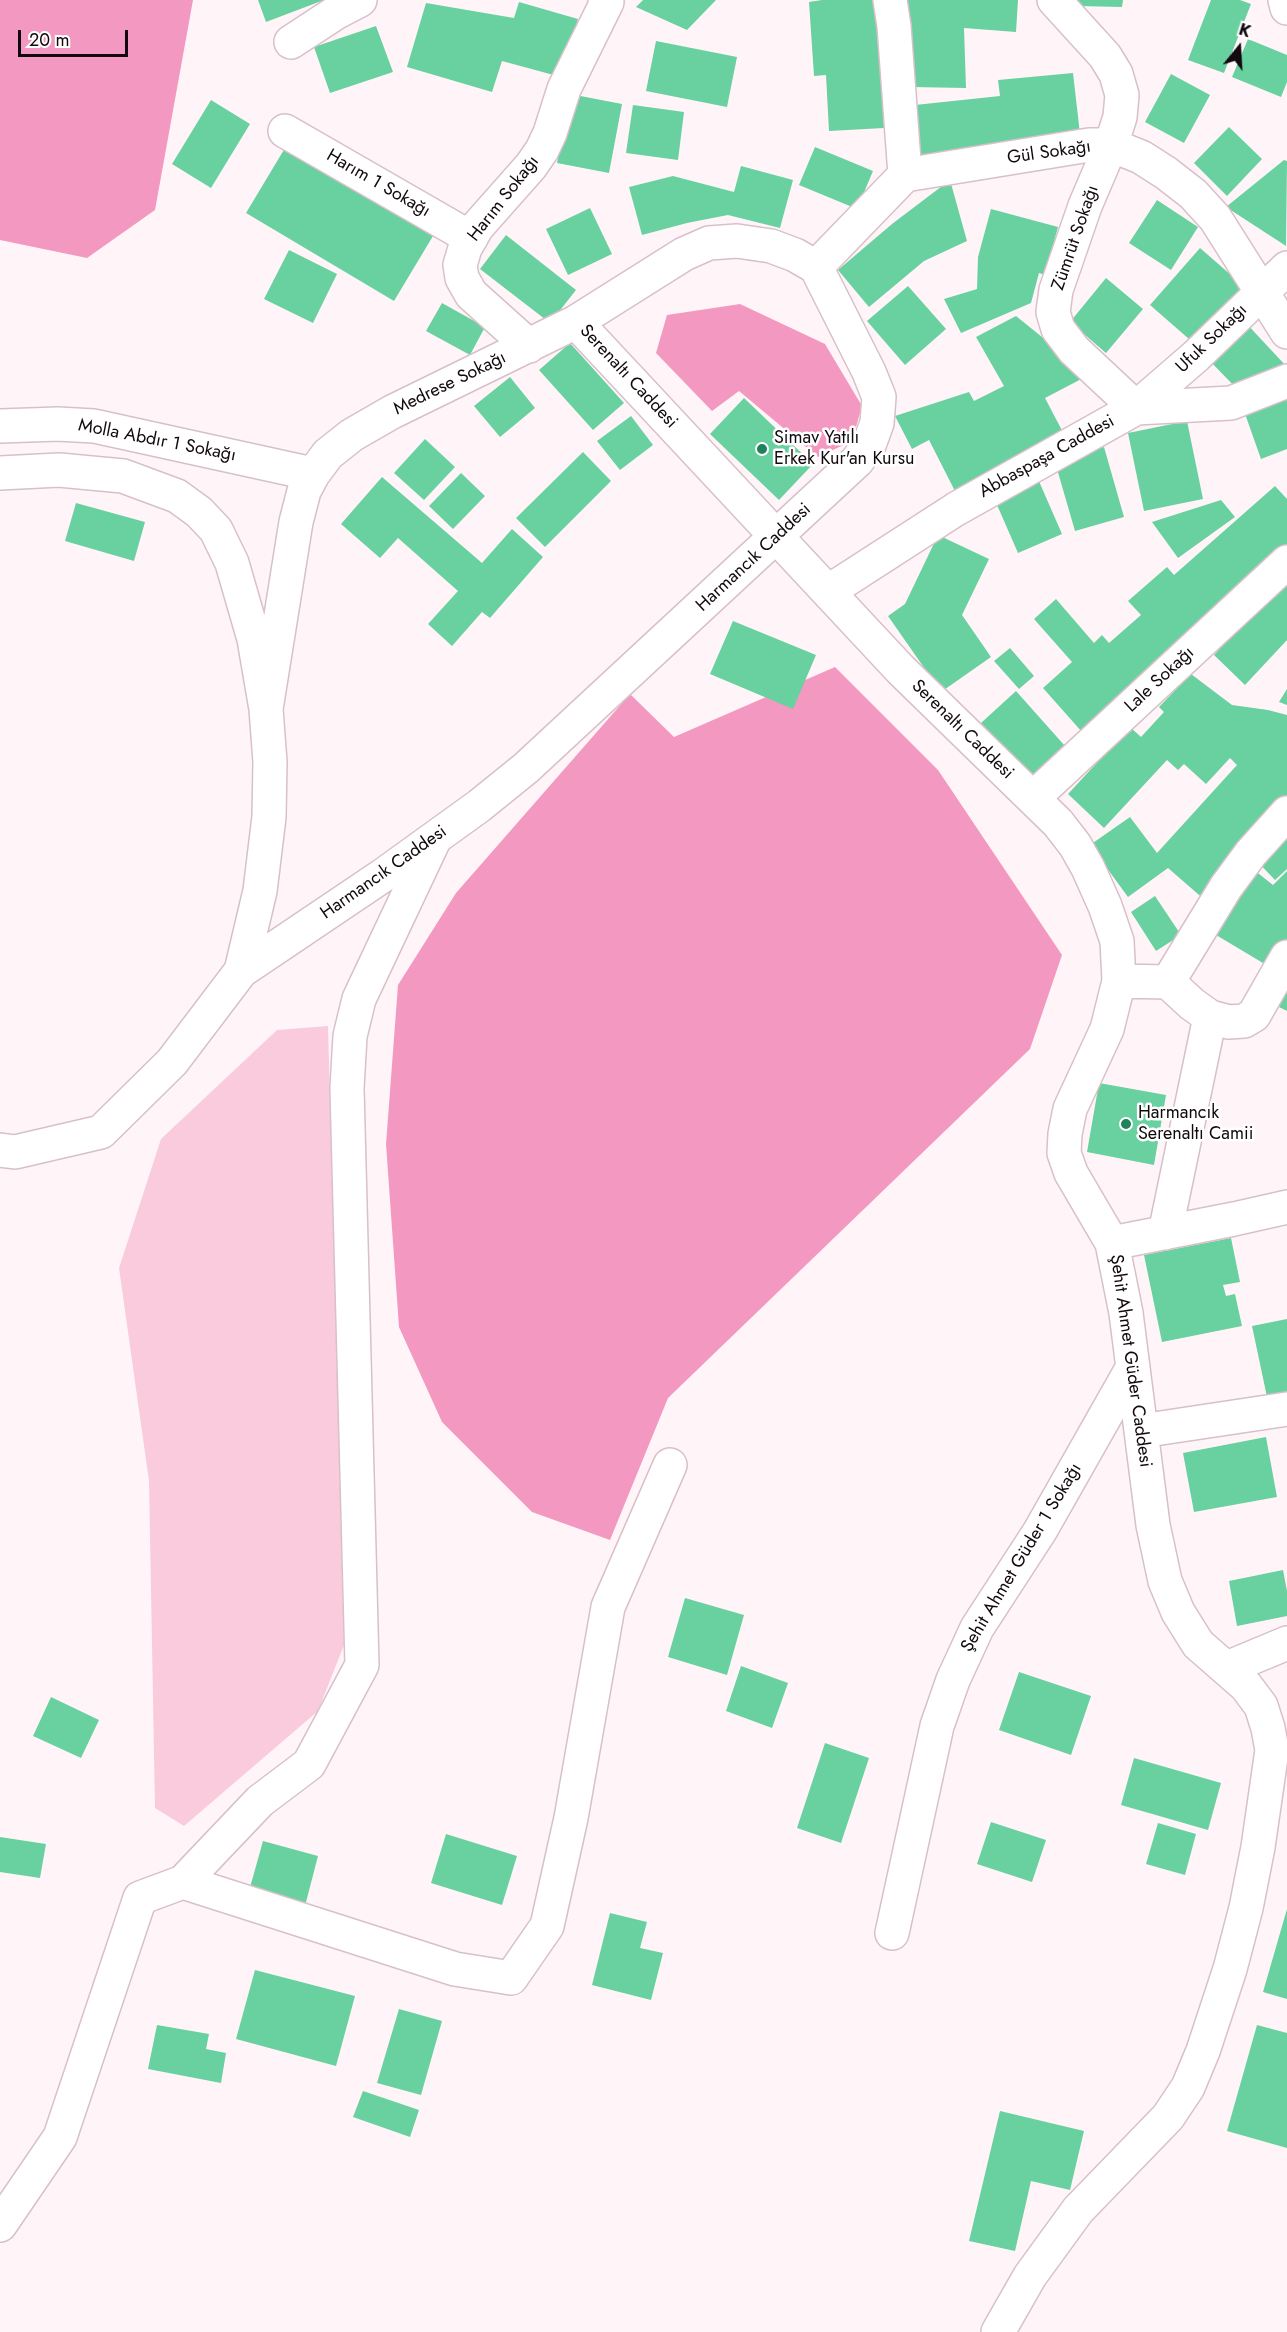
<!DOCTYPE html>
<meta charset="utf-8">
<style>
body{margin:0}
#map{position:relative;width:1287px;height:2332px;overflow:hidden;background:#fff5f9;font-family:Jost,sans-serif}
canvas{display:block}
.north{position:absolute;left:1209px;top:18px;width:60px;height:60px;-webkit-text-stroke:4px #fff;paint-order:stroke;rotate:18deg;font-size:16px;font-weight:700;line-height:24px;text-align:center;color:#11090d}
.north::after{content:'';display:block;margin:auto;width:21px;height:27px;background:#11090d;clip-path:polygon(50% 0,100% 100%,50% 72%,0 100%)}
.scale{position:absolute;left:18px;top:30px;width:110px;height:27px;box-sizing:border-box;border:3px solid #11090d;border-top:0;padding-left:8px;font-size:18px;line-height:21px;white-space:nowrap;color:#11090d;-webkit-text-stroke:4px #fff;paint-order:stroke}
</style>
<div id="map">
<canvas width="1287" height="2332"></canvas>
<div class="north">K</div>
<div class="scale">20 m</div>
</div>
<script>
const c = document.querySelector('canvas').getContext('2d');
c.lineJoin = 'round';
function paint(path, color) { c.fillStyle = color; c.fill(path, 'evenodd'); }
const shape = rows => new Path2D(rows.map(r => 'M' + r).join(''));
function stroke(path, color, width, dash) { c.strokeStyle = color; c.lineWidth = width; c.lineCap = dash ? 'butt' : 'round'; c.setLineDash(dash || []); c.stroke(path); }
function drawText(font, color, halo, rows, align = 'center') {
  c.font = font + ' Jost,sans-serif'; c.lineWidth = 5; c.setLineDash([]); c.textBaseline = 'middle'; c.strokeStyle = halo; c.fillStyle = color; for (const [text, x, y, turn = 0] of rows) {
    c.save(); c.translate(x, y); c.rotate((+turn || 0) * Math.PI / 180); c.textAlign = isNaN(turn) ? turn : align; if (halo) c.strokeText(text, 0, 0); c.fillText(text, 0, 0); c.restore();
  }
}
paint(shape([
 [328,1026,344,1645,318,1711,184,1826,155,1808,149,1481,119,1268,161,1139,277,1030]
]), '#f9cbdd');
paint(shape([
 [0,0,193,0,155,210,87,258,0,240],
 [740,304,825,344,862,406,852,441,818,457,739,391,712,411,656,353,667,315],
 [835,667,938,770,1062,955,1030,1049,668,1398,610,1540,532,1512,442,1422,399,1327,386,1144,398,985,456,893,630,694,674,737]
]), '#f398c0');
paint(shape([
 [258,0,324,0,266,22],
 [643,0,716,0,687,30,636,7],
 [822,0,876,0,884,128,829,131,826,75,814,76,809,2],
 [907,0,1018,0,1016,32,964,28,966,88,911,87],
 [1078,0,1123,0,1122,7,1078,6],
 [1211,0,1240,0,1251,4,1224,73,1188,60],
 [519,2,578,19,561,77,502,61,492,92,407,67,426,3,514,18],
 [376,26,393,72,330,93,314,47],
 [1248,39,1287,55,1287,82,1281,97,1232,77],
 [656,41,737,57,727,107,646,91],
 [1073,73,1080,134,921,159,915,105,1000,96,998,80],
 [1171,74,1210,95,1184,143,1145,122],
 [570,94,622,104,609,173,557,163],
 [211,100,250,124,211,188,172,164],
 [633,105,684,112,678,160,626,153],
 [1229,127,1262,159,1227,196,1194,163],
 [288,143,436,231,394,301,246,213],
 [815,147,873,171,857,209,799,185],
 [1284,160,1287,161,1286,246,1226,207],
 [741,166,793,180,780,228,728,215,687,223,642,235,629,187,673,176,734,192],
 [950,180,967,241,924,261,869,307,838,270,892,224],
 [1157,200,1198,227,1171,270,1129,243],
 [590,208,612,254,568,275,546,229],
 [991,209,1058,227,1045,275,1039,273,1031,303,961,333,944,299,977,289,978,257],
 [506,235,576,290,550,323,480,269],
 [1200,248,1247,289,1197,346,1150,305],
 [289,250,337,274,313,323,264,299],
 [1106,278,1143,309,1106,353,1070,322],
 [908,286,946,329,905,365,867,321],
 [442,303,485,327,470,355,426,331],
 [1016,316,1089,375,1045,398,1067,440,958,497,929,440,912,449,895,416,969,392,974,401,1004,386,976,337],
 [1245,322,1287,367,1240,392,1207,358],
 [570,343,624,403,593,430,539,370],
 [510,377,535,408,500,437,474,406],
 [1287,391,1287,449,1261,459,1244,411],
 [744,398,813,464,779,500,710,434],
 [631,416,653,445,620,470,597,441],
 [1187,421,1203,499,1144,511,1128,433],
 [425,439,455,467,424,500,394,473],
 [1104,447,1124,517,1075,531,1055,462],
 [583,452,611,481,545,547,516,518],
 [461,473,485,496,453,529,429,506],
 [382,477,482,563,512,529,543,557,490,618,482,612,452,646,428,624,458,591,398,538,380,558,341,524],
 [1038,479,1062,534,1018,553,994,498],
 [1275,486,1287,499,1287,550,1082,732,1043,688,1072,662,1034,619,1056,599,1094,643,1102,635,1109,643,1141,615,1128,601,1167,567,1174,575],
 [1221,500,1235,517,1178,558,1152,522],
 [76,503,145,522,134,561,65,541],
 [938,535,989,559,962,615,991,657,941,692,888,616,905,604],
 [1287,577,1287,640,1245,685,1214,655],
 [733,621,816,655,793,709,710,674],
 [1010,648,1034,676,1019,689,994,661],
 [1191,674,1232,705,1268,710,1287,715,1287,801,1206,901,1168,868,1128,897,1090,845,1130,817,1157,853,1237,765,1230,758,1206,784,1184,764,1178,770,1167,760,1104,828,1068,794,1130,727,1141,737,1164,712,1159,707],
 [1287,689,1287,705,1279,702],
 [1016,691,1065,746,1030,777,981,723],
 [1287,826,1287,869,1275,880,1254,858],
 [1249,866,1273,885,1287,871,1287,943,1268,966,1211,932],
 [1155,896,1181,935,1156,951,1131,912],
 [1287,989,1287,1011,1279,1007],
 [1099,1083,1166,1095,1154,1165,1087,1152],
 [1231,1238,1240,1282,1223,1285,1226,1296,1235,1294,1242,1326,1162,1342,1144,1255],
 [1287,1319,1287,1393,1267,1397,1252,1326],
 [1266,1437,1277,1497,1194,1512,1183,1453],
 [1283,1570,1287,1591,1287,1616,1237,1626,1229,1581],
 [685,1598,744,1615,727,1675,668,1657],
 [741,1666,788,1683,772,1728,726,1711],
 [1019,1672,1091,1696,1071,1755,999,1730],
 [51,1697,99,1720,81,1758,33,1736],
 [825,1743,869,1758,841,1843,797,1828],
 [1134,1758,1221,1783,1208,1830,1121,1805],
 [991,1822,1046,1840,1032,1882,977,1864],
 [1158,1823,1196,1834,1185,1875,1146,1864],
 [446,1834,517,1856,502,1905,431,1883],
 [0,1837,46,1844,40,1878,0,1872],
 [263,1841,318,1856,305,1906,249,1891],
 [1287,1909,1287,1999,1263,1992],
 [610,1913,647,1922,640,1948,663,1953,651,2000,592,1985],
 [255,1970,355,1996,336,2066,236,2039],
 [399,2009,442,2021,421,2095,377,2083],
 [157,2025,209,2034,206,2049,226,2053,221,2083,148,2069],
 [1257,2025,1287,2033,1287,2148,1227,2131],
 [363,2091,419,2110,410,2137,353,2117],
 [1000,2111,1084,2131,1070,2190,1031,2181,1015,2251,969,2241]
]), '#69d0a0');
const minor = shape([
 [1054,0,1105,56,1116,74,1122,95,1120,117,1111,145,1085,206,1056,290,1053,312,1058,329,1074,350,1136,408,1196,356,1287,268],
 [1285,0,1287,8],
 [291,42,337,12,360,0],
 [285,131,471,238],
 [905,175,1089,145,1111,145,1141,157,1166,173,1193,194,1215,218,1287,332],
 [576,322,901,670,1058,823,1075,845,1088,868,1105,906,1117,941,1119,981,1107,1029,1070,1109,1065,1134,1064,1153,1071,1173,1112,1243,1126,1313,1153,1525,1165,1581,1178,1612,1198,1644,1246,1686,1261,1706,1268,1728,1272,1750,1258,1847,1246,1908,1230,1969,1203,2051,1188,2087,1168,2117,1078,2210,1030,2276,998,2332],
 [529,346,471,294,462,278,460,265,465,248,477,227,531,166,542,150,550,133,564,89,607,2,605,0],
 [0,426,58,424,94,426,313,474],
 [0,473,59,470,123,476,177,496,199,512,216,530,232,563,254,639,266,709,270,762,269,817,260,891,241,971],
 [829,591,956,509,1136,408,1231,403,1287,381],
 [266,709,296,522,304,491,313,474,328,454,352,435,392,412,576,322,684,254,709,243,737,241,771,246,795,255,816,267],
 [1033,798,1287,562],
 [1119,981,1168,982,1226,887,1251,853,1287,813],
 [1168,982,1192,1004,1210,1017,1229,1022,1244,1021,1254,1015,1287,957],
 [0,1150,15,1152,101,1132,172,1062,241,971,382,876,479,806,526,768,857,461,869,445,877,423,879,397,869,372,816,267,905,175,894,26,890,0],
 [1165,1233,1210,1017],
 [1112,1243,1234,1219,1287,1207],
 [1141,1431,1287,1409],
 [1227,1668,1287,1643],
 [183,1882,260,1801,309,1764,362,1665,347,1088,350,1036,359,999,434,840],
 [892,1933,937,1726,953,1680,977,1628,1040,1531,1133,1367],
 [0,2225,60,2137,140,1898,183,1882,455,1969,511,1978,547,1926,571,1818,608,1607,670,1465]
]);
stroke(minor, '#d8c0c9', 36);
stroke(minor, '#fff', 33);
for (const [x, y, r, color] of [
 [762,449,6,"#1f825b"],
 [1126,1124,6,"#1f825b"]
]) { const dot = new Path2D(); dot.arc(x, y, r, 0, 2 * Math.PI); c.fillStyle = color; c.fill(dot); stroke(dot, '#fff', 2); }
drawText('18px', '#11090d', '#fff', [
 ["Gül Sokağı",1049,153,-8],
 ["Harım 1 Sokağı",378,184,30],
 ["Harım Sokağı",504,199,-52],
 ["Zümrüt Sokağı",1076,238,-71],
 ["Ufuk Sokağı",1212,339,-44],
 ["Serenaltı Caddesi",628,377,47],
 ["Medrese Sokağı",450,384,-26],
 ["Molla Abdır 1 Sokağı",157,441,11],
 ["Abbaspaşa Caddesi",1047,457,-29],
 ["Harmancık Caddesi",754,558,-43],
 ["Lale Sokağı",1160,680,-43],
 ["Serenaltı Caddesi",962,730,44],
 ["Harmancık Caddesi",384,873,-35],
 ["Şehit Ahmet Güder Caddesi",1130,1361,82],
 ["Şehit Ahmet Güder 1 Sokağı",1022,1558,-59]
]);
drawText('18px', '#11090d', '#fff', [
 ["Simav Yatılı",774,439],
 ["Erkek Kur'an Kursu",774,460],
 ["Harmancık",1138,1114],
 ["Serenaltı Camii",1138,1135]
], 'left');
</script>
